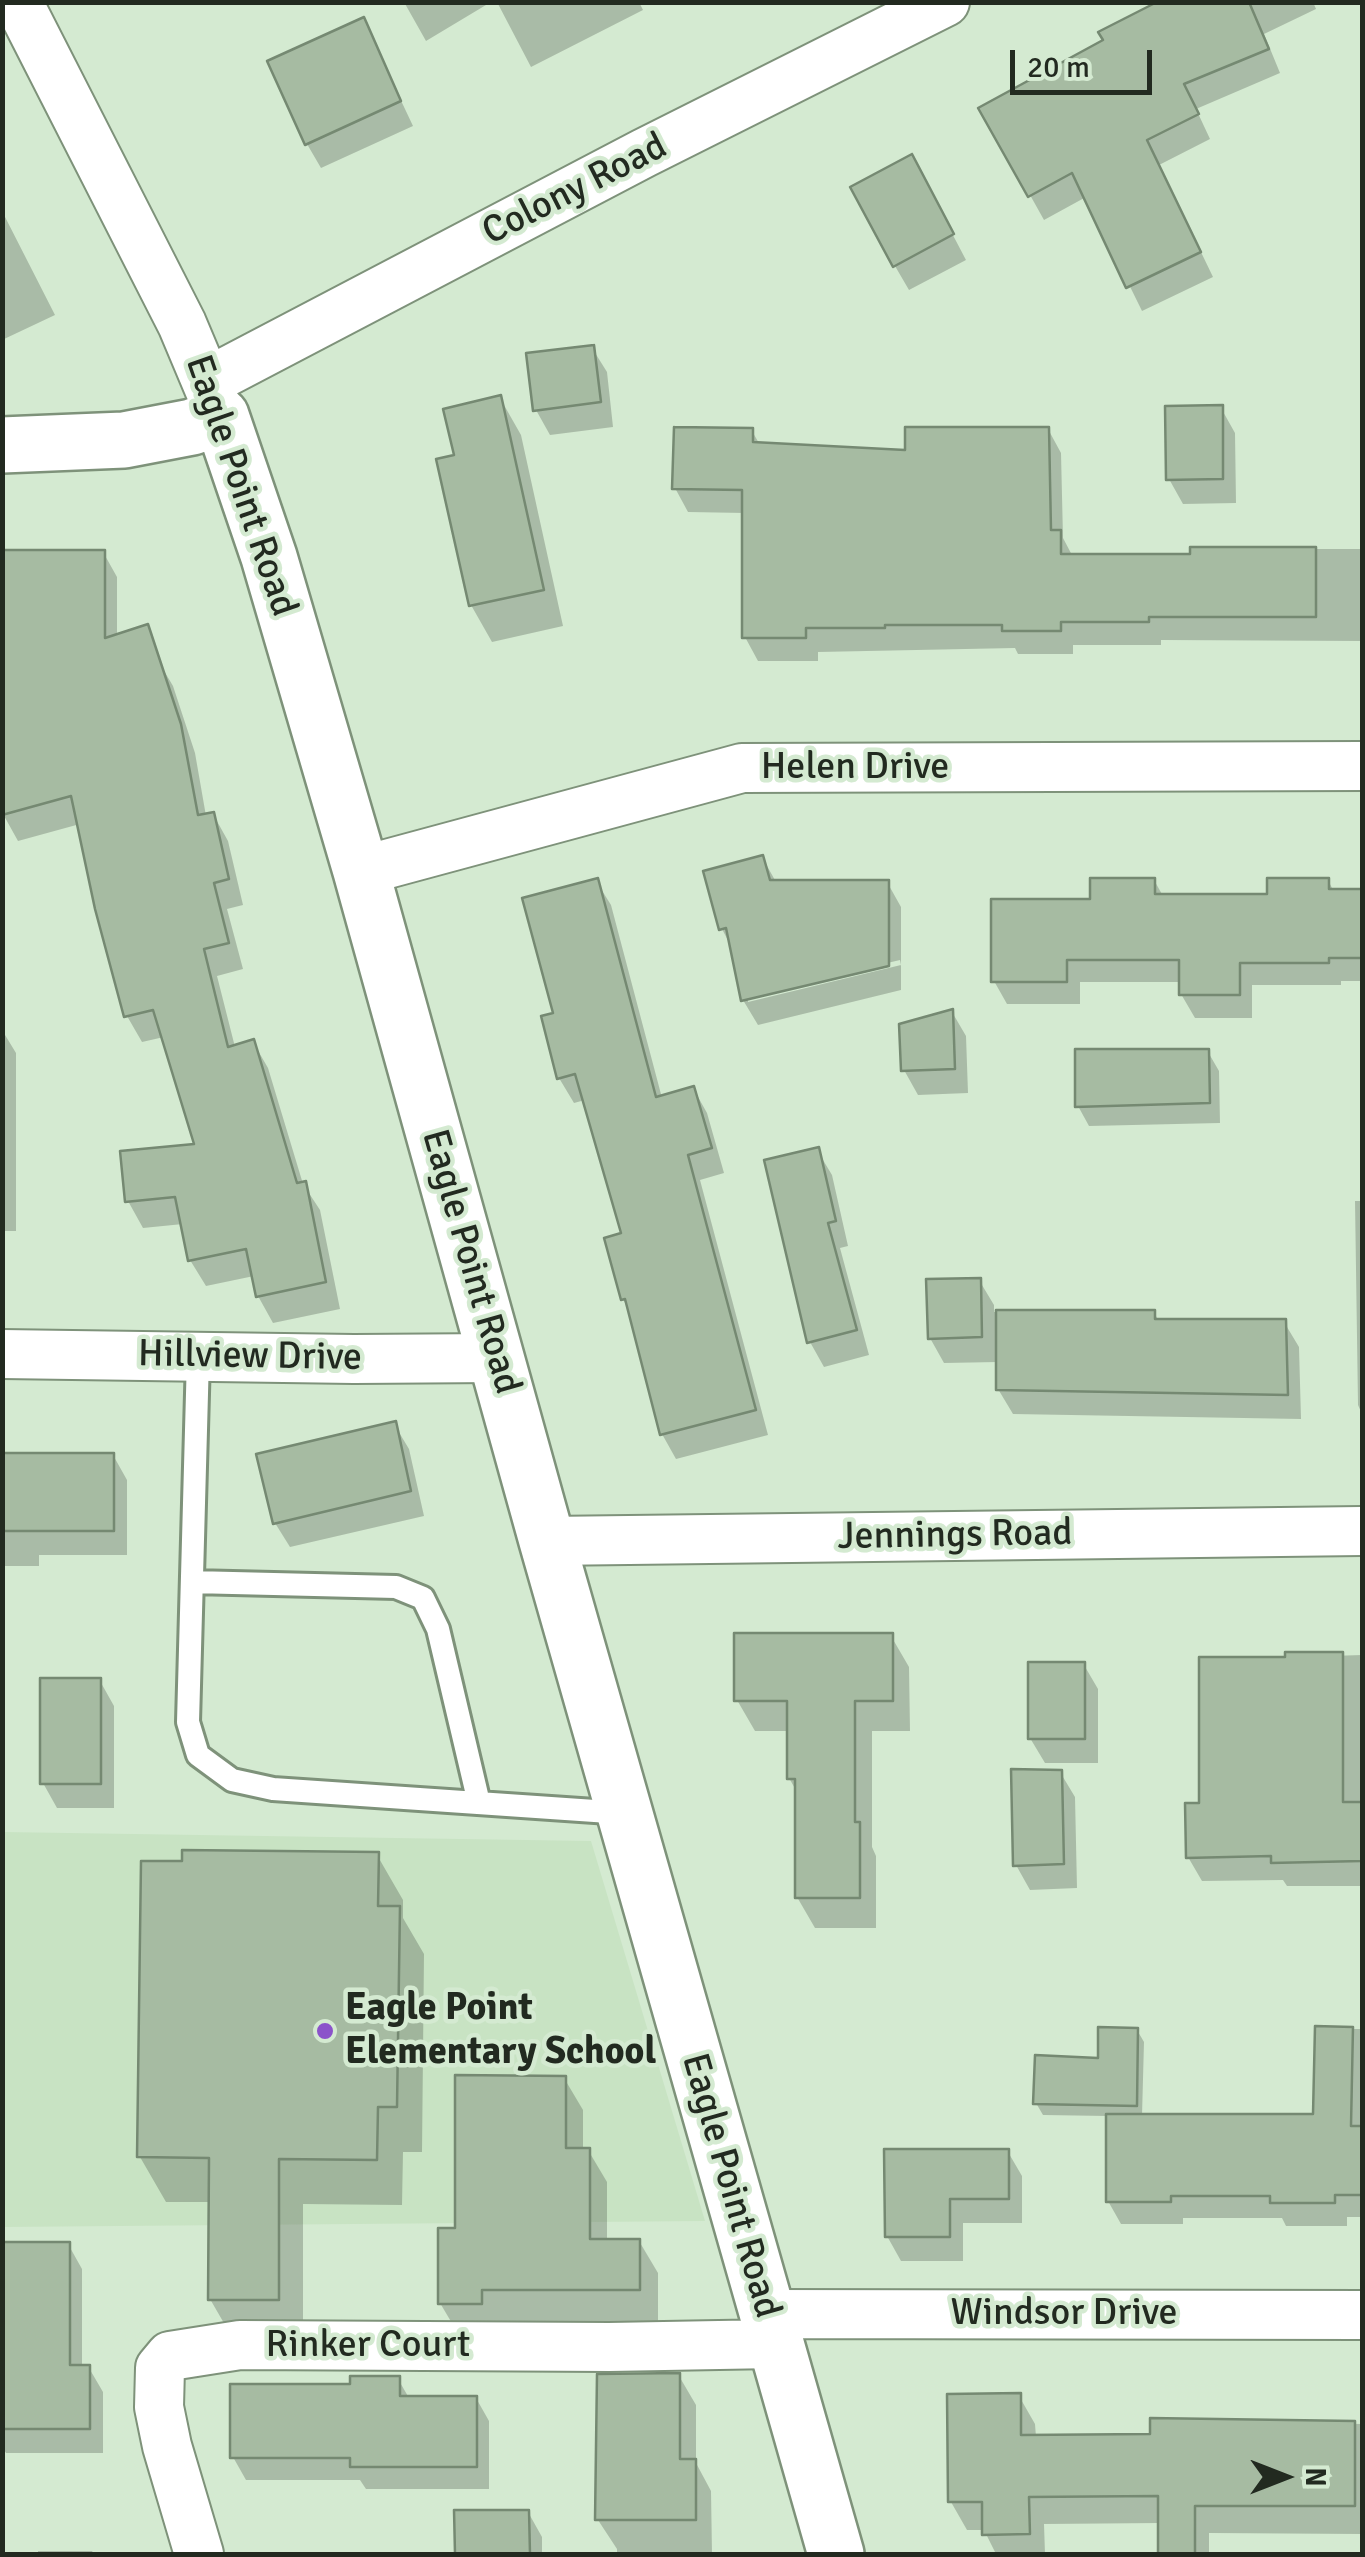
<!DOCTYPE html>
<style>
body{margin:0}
#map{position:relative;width:1365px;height:2557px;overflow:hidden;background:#d4ead1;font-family:Signika,sans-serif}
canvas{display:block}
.frame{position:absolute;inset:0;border:5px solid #222a20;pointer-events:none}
.north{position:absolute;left:1235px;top:2427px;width:100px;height:100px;-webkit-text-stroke:8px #d4ead1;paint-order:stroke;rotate:90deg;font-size:28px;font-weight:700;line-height:40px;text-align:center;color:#222a20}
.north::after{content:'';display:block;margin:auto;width:35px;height:45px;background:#222a20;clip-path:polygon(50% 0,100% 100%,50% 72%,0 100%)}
.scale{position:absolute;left:1010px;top:50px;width:142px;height:45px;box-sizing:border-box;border:5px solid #222a20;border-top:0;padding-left:12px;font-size:30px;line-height:35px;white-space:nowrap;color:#222a20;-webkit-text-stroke:8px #d4ead1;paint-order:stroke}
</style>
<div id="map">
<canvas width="1365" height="2557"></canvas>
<div class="frame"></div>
<div class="north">N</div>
<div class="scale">20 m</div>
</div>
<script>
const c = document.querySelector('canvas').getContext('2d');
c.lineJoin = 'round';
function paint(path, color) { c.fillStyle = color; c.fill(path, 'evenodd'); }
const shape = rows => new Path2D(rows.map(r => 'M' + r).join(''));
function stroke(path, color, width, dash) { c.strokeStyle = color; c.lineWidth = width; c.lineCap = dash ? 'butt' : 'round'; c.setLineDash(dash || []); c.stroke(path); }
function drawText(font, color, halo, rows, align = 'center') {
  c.font = font + ' Signika,sans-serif'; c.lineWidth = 9; c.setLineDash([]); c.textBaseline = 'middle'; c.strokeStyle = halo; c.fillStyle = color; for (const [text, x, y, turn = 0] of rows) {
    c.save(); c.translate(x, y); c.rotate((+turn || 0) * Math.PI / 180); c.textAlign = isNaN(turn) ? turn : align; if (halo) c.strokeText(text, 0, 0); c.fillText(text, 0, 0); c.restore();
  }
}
paint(shape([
 [3,1832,591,1841,705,2221,3,2227]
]), '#c8e3c3');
paint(shape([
 [404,2,491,2,426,41],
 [497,2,643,2,640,4,643,10,531,67],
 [1160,2,1313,2,1316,9,1264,34,1280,73,1196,109,1210,139,1159,165,1213,277,1142,311,1086,197,1044,220,982,109,1106,41],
 [363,20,413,126,321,168,307,144],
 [925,182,966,260,909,290,895,266],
 [2,211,55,315,2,340],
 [592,348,607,372,613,427,550,435,536,410],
 [500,398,521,435,563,626,492,642,471,605,457,457],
 [1221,408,1235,433,1236,503,1183,504,1169,479],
 [1048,429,1061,453,1063,538,1073,557,1192,557,1192,549,1362,549,1362,641,1161,640,1161,645,1073,645,1073,654,1018,654,1015,648,818,652,818,661,758,661,745,637,745,513,688,512,675,488,752,431,760,445,907,452],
 [103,552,117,577,117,636,2,636],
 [157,659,173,686,195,753,206,816,213,814,228,841,243,905,227,909,243,969,217,976,235,1047,253,1042,268,1068,303,1184,320,1210,340,1309,273,1323,258,1296,254,1276,206,1286,190,1260,183,1224,143,1228,128,1201,197,1146,164,1037,142,1042,127,1016,80,824,18,841,3,814],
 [762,857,776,882,887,882,901,907,901,990,758,1025,743,1000,733,950,722,929,706,872],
 [900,960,901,965,748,1002,748,996],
 [1154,880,1163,896,1270,896,1328,880,1334,892,1362,892,1362,981,1341,981,1341,985,1252,985,1252,1018,1195,1018,1181,994,1181,982,1080,982,1080,1004,1007,1004,994,981,1092,901],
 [596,881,611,905,662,1098,693,1088,707,1113,724,1173,700,1180,768,1435,676,1459,662,1434,631,1314,623,1299,624,1235,585,1100,574,1103,559,1078,556,1015],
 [952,1012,966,1036,968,1093,918,1095,904,1070],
 [2,1030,16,1053,16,1231,2,1231],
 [1208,1052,1219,1071,1220,1123,1089,1126,1078,1106],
 [817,1150,832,1175,848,1246,840,1248,869,1355,824,1367,810,1342],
 [1355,1201,1362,1201,1362,1414,1358,1405],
 [979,1280,994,1305,994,1312,1154,1312,1159,1322,1284,1322,1299,1347,1301,1419,1013,1414,998,1389,998,1362,944,1363,930,1338],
 [394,1424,409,1449,424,1516,290,1547,275,1523],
 [113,1455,127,1480,127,1555,39,1555,39,1566,2,1566,2,1456],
 [891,1636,909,1667,910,1731,872,1731,872,1847,876,1856,876,1928,815,1928,797,1897,797,1792,789,1778,789,1731,755,1731,737,1700],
 [1362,1655,1362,1886,1287,1886,1283,1880,1202,1881,1188,1857,1202,1806,1202,1660],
 [1084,1665,1098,1689,1098,1763,1045,1763,1030,1738],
 [100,1681,114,1706,114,1808,57,1808,43,1783],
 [1060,1772,1075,1797,1077,1888,1030,1890,1016,1865],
 [377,1855,403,1900,403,1918,424,1954,422,2152,403,2152,402,2205,303,2204,303,2344,236,2344,210,2299,211,2202,166,2202,140,2157],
 [1317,2029,1362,2029,1362,2217,1347,2217,1347,2226,1286,2226,1282,2218,1183,2218,1183,2224,1121,2224,1108,2201,1108,2116,1043,2115,1036,2103,1100,2060,1137,2030,1144,2042,1142,2116,1316,2116],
 [564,2078,583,2110,583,2150,588,2150,607,2182,607,2241,639,2241,658,2273,658,2321,499,2321,499,2335,459,2335,440,2303],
 [1008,2152,1022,2176,1022,2223,963,2223,963,2261,901,2261,887,2236],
 [2,2244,68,2244,82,2269,82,2368,89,2368,103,2392,103,2453,6,2453,2,2447],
 [679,2376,696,2405,696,2463,711,2491,712,2554,617,2554,617,2549,598,2520],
 [398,2379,409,2398,476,2398,489,2421,489,2489,366,2489,360,2480,246,2480,233,2457,353,2387],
 [1019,2396,1035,2424,1036,2437,1153,2436,1153,2420,1362,2424,1362,2534,1209,2533,1209,2554,1161,2554,1161,2523,1044,2524,1045,2554,996,2554,984,2530,967,2530,951,2502],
 [528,2512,542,2537,542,2554,458,2554,457,2513],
 [38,2551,92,2551,94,2554,38,2554]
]), '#0003');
const building = shape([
 [1157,2,1249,2,1269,49,1184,84,1199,114,1147,140,1201,252,1126,288,1072,173,1028,197,978,108,1103,40,1098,32,1157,2],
 [364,17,401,101,305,145,267,61,364,17],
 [912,154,954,234,893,267,850,187,912,154],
 [594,345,601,402,533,411,526,353,594,345],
 [501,395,544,590,469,606,436,459,454,455,443,409,501,395],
 [1223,405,1223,479,1166,480,1165,406,1223,405],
 [674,427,753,428,753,442,905,450,905,427,1049,427,1051,530,1061,530,1061,554,1190,554,1190,547,1316,547,1316,617,1149,617,1149,622,1061,622,1061,631,1002,631,1002,625,885,625,885,628,806,628,806,638,742,638,742,490,672,489,674,427],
 [2,550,105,550,105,638,148,624,181,724,198,815,214,812,229,879,214,883,229,943,204,949,228,1047,254,1039,297,1183,306,1181,326,1282,256,1297,246,1249,188,1261,175,1197,125,1202,120,1151,194,1144,153,1010,124,1017,95,909,71,796,2,815,2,550],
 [763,855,770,880,889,880,889,966,741,1001,726,928,719,930,703,871,763,855],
 [598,878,656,1097,694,1086,712,1148,688,1155,756,1410,660,1435,625,1299,621,1300,604,1238,621,1233,575,1074,557,1079,541,1016,553,1013,522,898,598,878],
 [1090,878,1155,878,1155,894,1267,894,1267,878,1329,878,1329,889,1362,889,1362,958,1329,958,1329,963,1240,963,1240,995,1179,995,1179,960,1067,960,1067,982,991,982,991,899,1090,899,1090,878],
 [953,1009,955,1069,901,1071,899,1024,953,1009],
 [1075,1049,1209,1049,1210,1103,1075,1107,1075,1049],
 [819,1147,836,1221,828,1223,857,1330,807,1343,764,1160,819,1147],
 [981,1278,982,1337,928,1339,926,1279,981,1278],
 [996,1310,1155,1310,1155,1319,1286,1319,1288,1395,996,1390,996,1310],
 [396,1421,411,1491,273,1524,256,1454,396,1421],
 [2,1453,114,1453,114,1531,2,1531,2,1453],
 [734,1633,893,1633,893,1701,855,1701,855,1822,860,1822,860,1898,795,1898,795,1779,787,1779,787,1701,734,1701,734,1633],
 [1285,1652,1343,1652,1343,1802,1362,1802,1362,1861,1271,1863,1271,1856,1186,1858,1185,1803,1199,1803,1199,1657,1285,1657,1285,1652],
 [1028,1662,1085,1662,1085,1739,1028,1739,1028,1662],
 [40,1678,101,1678,101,1784,40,1784,40,1678],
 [1011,1769,1062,1770,1064,1864,1013,1866,1011,1769],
 [182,1850,379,1852,378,1906,400,1906,397,2107,378,2107,377,2160,279,2159,279,2300,208,2300,209,2158,137,2157,141,1861,182,1861,182,1850],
 [1315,2026,1353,2027,1351,2126,1362,2126,1362,2195,1335,2195,1335,2203,1270,2203,1270,2196,1171,2196,1171,2202,1106,2202,1106,2114,1313,2114,1315,2026],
 [1098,2027,1138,2028,1137,2106,1033,2104,1035,2055,1098,2058,1098,2027],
 [455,2075,566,2076,566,2148,590,2148,590,2239,640,2239,640,2290,482,2290,482,2304,438,2304,438,2228,455,2228,455,2075],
 [884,2149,1009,2149,1009,2199,950,2199,950,2237,885,2237,884,2149],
 [2,2242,70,2242,70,2365,90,2365,90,2429,2,2429,2,2242],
 [680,2373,680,2459,696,2459,696,2520,595,2520,597,2374,680,2373],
 [350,2376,400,2376,400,2396,477,2396,477,2467,350,2467,350,2458,230,2458,230,2384,350,2384,350,2376],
 [1021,2393,1021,2435,1150,2434,1150,2418,1355,2421,1355,2506,1195,2506,1195,2554,1158,2554,1158,2496,1029,2497,1030,2534,982,2535,982,2502,948,2502,947,2394,1021,2393],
 [454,2510,529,2510,530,2554,455,2554,454,2510]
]);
paint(building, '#a6bba2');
stroke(building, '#758972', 2.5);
const lane = shape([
 [198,1357,188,1722,198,1755,232,1780,273,1789,624,1813],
 [192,1582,396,1587,423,1598,438,1629,479,1803]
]);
const street = shape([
 [18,2,182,324,219,412],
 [207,382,644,153,945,2],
 [361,871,742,768,1362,766],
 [2,1354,354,1359,497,1358],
 [547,1541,1362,1531],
 [766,2314,1362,2315],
 [199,2554,167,2446,159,2407,160,2368,170,2356,240,2345,609,2347,774,2344]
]);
const secondary = shape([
 [2,445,124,440,192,427,221,416,269,557,361,871,547,1541,836,2554]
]);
stroke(lane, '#7e927a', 28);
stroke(street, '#7e927a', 52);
stroke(secondary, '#7e927a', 60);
stroke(lane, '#fff', 22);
stroke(street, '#fff', 48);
stroke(secondary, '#fff', 55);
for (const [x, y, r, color] of [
 [325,2031,10,"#8b53ca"]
]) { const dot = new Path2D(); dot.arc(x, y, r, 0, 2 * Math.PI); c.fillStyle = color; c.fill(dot); stroke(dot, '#d4ead1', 4); }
drawText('38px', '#222a20', '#d4ead1', [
 ["Colony Road",575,190,-27],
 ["Eagle Point Road",240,486,71],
 ["Helen Drive",855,768],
 ["Eagle Point Road",470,1262,74],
 ["Hillview Drive",250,1357,1],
 ["Jennings Road",955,1536,-1],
 ["Eagle Point Road",730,2186,74],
 ["Windsor Drive",1064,2314],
 ["Rinker Court",368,2346]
]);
drawText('bold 38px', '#222a20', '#d4ead1', [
 ["Eagle Point",345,2009],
 ["Elementary School",345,2053]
], 'left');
</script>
